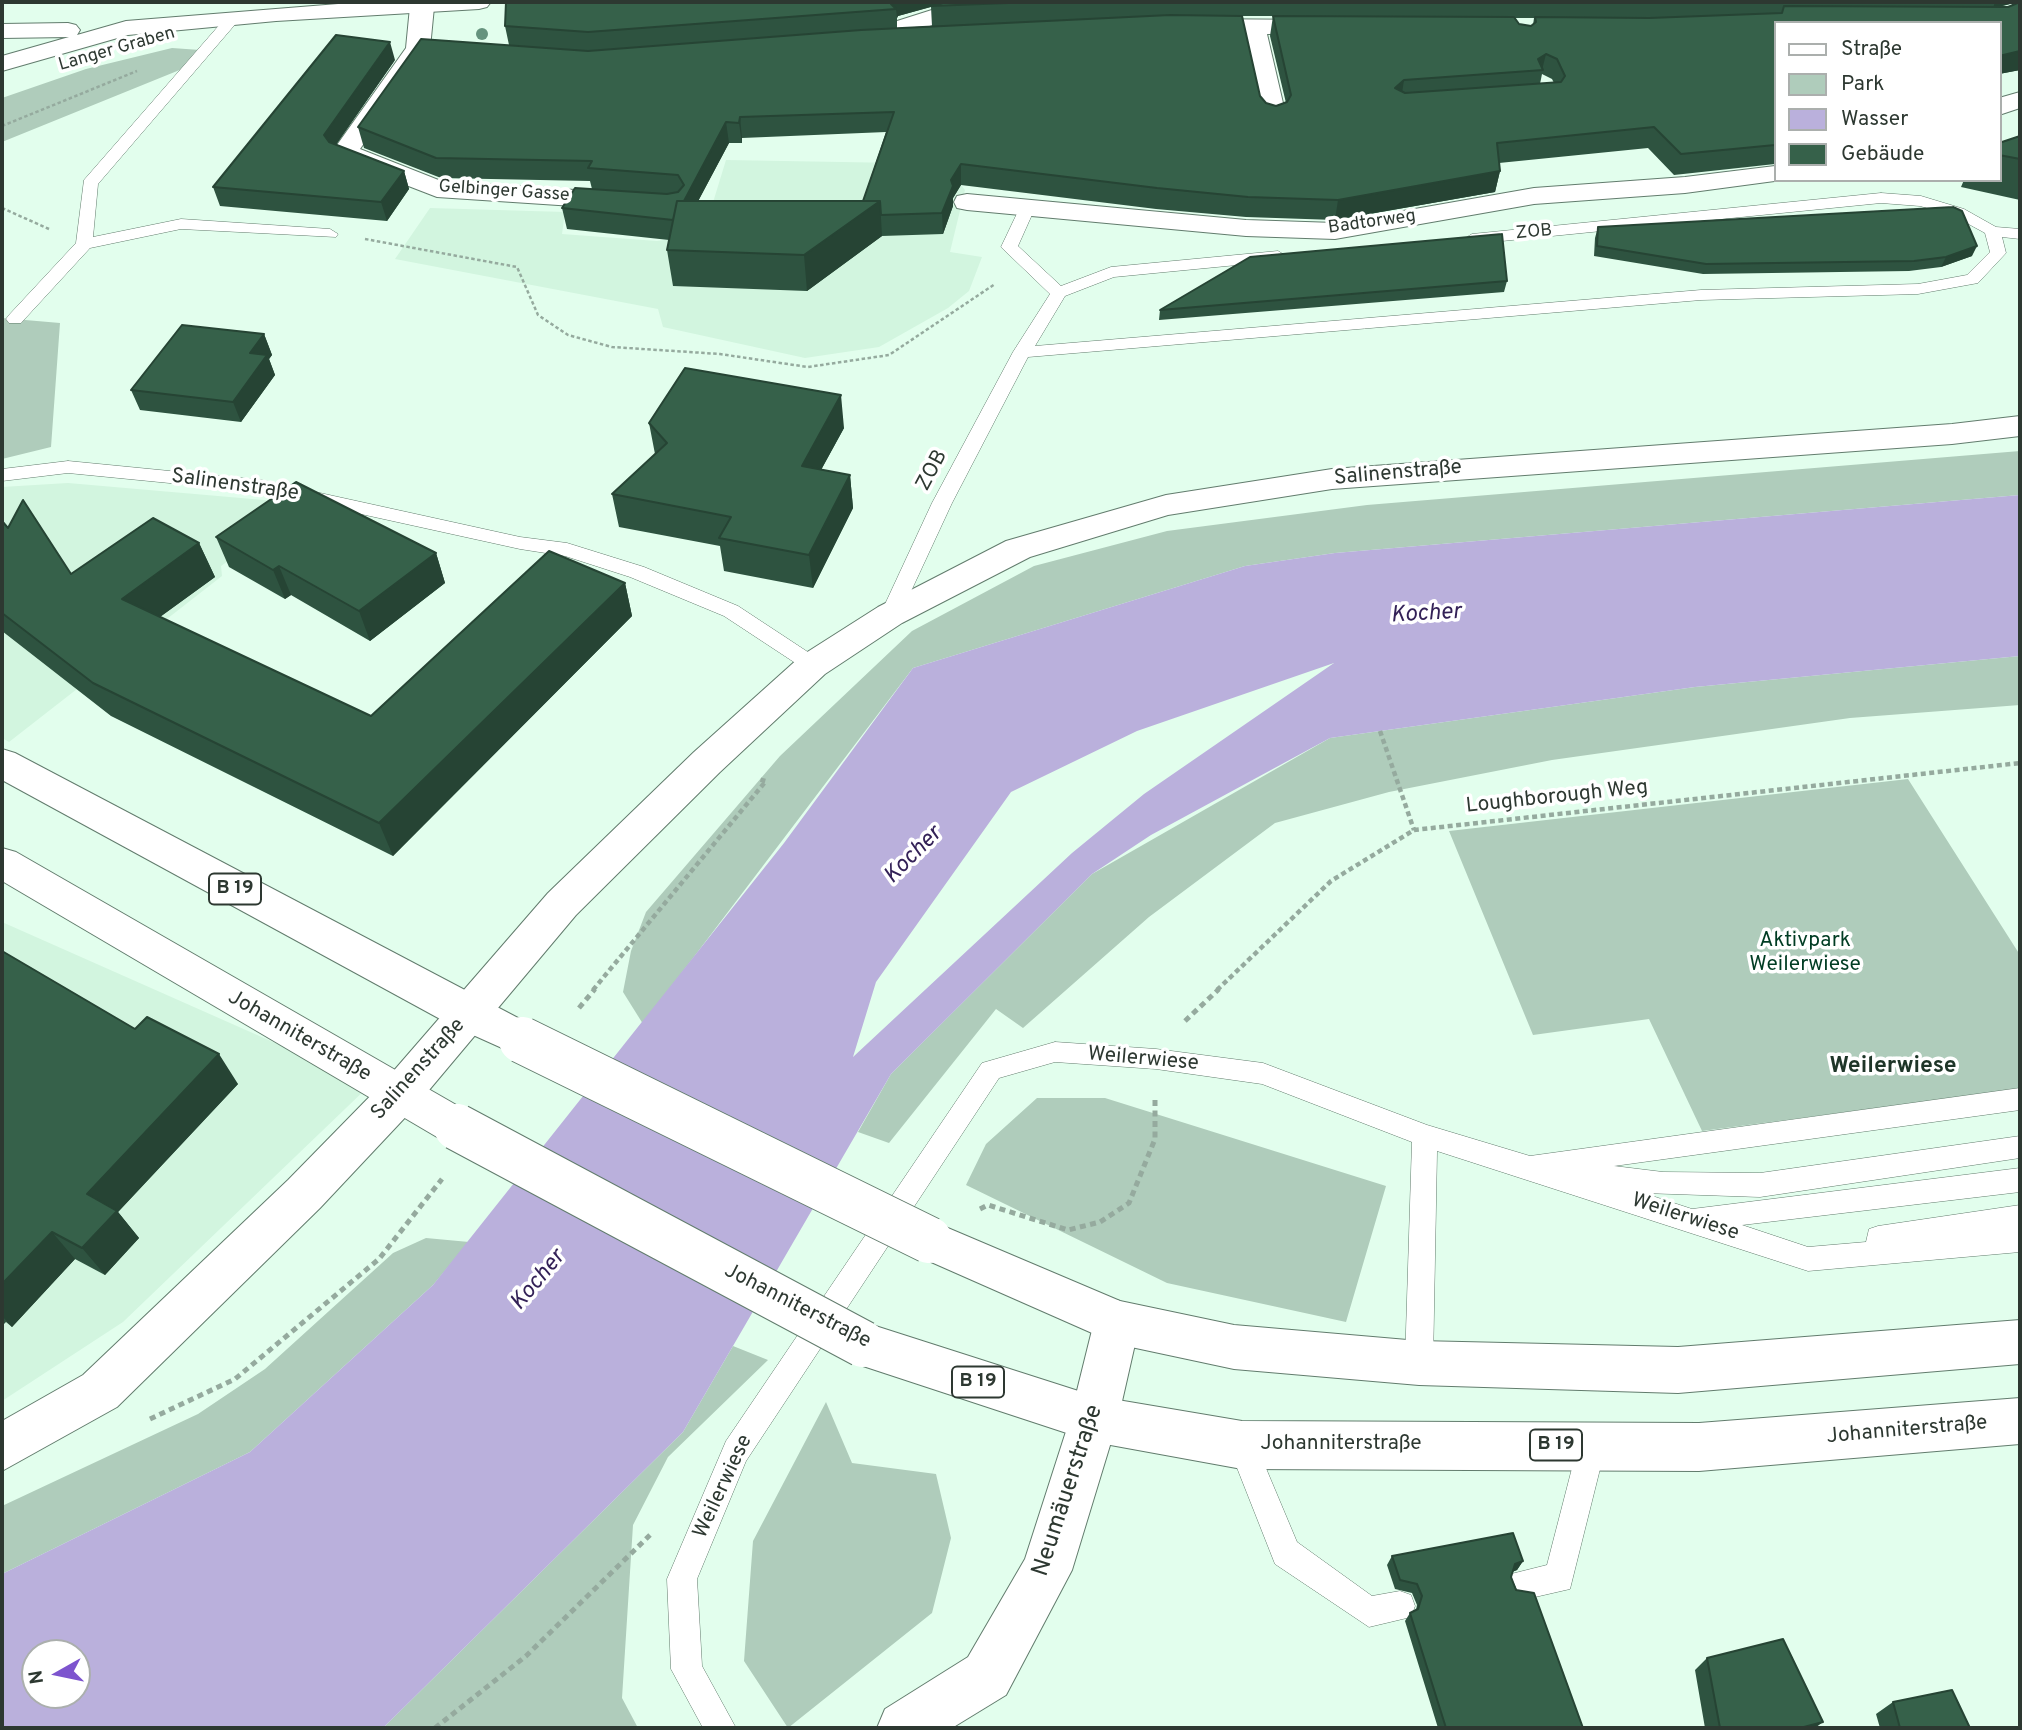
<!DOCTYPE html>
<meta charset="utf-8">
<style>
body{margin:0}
#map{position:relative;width:2022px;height:1730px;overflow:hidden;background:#e2feed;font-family:Overpass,sans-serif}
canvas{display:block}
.frame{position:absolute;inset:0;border:4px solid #2d3831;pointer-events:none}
.legend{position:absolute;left:1774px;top:21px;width:228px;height:161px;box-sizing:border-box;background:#fff;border:2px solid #abafad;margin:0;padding:9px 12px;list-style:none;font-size:21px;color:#2d3831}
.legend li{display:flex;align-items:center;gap:14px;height:35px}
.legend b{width:35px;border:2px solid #abafad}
.north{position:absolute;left:21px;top:1639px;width:70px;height:70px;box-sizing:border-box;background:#fff;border:2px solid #abafad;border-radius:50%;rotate:261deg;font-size:19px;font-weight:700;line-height:28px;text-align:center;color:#2d3831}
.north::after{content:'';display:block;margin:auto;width:24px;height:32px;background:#7d54ce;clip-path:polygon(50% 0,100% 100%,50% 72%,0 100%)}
</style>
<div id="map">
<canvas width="2022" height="1730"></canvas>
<div class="frame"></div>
<ul class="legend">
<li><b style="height:9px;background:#fff"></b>Straße</li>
<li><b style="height:19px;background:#afccbb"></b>Park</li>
<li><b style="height:19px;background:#bab0dc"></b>Wasser</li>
<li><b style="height:19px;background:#36614a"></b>Gebäude</li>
</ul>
<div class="north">N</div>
</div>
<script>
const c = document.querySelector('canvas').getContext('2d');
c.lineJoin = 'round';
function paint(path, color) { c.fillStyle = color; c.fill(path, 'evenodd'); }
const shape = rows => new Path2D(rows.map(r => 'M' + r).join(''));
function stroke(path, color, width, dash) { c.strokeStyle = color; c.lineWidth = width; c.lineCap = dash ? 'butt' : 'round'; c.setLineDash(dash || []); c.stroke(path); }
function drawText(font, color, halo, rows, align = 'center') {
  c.font = font + ' Overpass,sans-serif'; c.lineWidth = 7; c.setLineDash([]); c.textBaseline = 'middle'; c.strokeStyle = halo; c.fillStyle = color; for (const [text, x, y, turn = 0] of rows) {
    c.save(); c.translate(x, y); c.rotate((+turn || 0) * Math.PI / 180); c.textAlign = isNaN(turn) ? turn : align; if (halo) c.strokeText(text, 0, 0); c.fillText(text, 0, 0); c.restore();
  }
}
paint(shape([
 [726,160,899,163,907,185,961,185,965,190,950,252,982,257,969,291,948,308,879,347,805,358,663,327,658,309,395,259,430,208,565,212,562,234,657,241,703,235],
 [68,483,310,504,221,566,222,576,9,742,2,738,2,487],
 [2,922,370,1085,123,1322,2,1401]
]), '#d2f5df');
paint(shape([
 [172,48,200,50,187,67,2,142,2,98,86,69],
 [2,318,60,323,51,447,2,459],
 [2020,451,2020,495,1335,553,1245,566,913,668,643,1024,623,992,631,951,646,912,780,756,912,631,1034,566,1167,531,1367,505],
 [2020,656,2020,705,1850,718,1552,760,1389,792,1275,823,1149,917,1023,1028,996,1009,889,1143,858,1132,891,1074,1092,874,1330,738,1695,687],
 [1908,779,2020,955,2020,1089,1702,1131,1649,1019,1533,1035,1449,831],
 [1037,1098,1105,1098,1386,1186,1346,1322,1167,1283,966,1185,986,1144],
 [426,1238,469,1242,433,1285,250,1452,2,1574,2,1506,198,1414,265,1369,393,1253],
 [733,1346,768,1360,668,1457,633,1525,622,1698,638,1728,383,1728,683,1432],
 [826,1402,852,1463,936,1474,951,1538,932,1613,788,1728,744,1661,753,1541]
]), '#afccbb');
paint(shape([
 [2020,495,2020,656,1695,687,1330,738,1151,835,1092,874,891,1074,683,1432,383,1728,2,1728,2,1574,250,1452,433,1285,784,843,913,668,1245,566,1335,553],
 [1334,663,1144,794,1072,853,853,1057,876,982,1011,792,1137,731],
 [35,1653,77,1653,77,1695,35,1695]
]), '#bab0dc');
const lane = shape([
 [233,14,240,18,238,21,98,184,93,237,181,219,330,229,338,234,336,237,181,229,90,248,21,323,9,323,6,319,9,315,76,243,84,180,228,15,233,14],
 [1881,193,1921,196,1964,209,1996,227,2020,229,2020,239,2002,237,2006,253,1978,283,1918,294,1701,300,1028,357,952,503,900,615,890,622,880,615,932,503,1013,352,1050,294,1001,247,1021,205,1033,205,1035,208,1018,246,1061,286,1111,267,1278,251,1286,256,1278,261,1114,277,1065,296,1035,346,1701,290,1918,284,1967,275,1990,252,1985,233,1952,215,1920,206,1881,203,1472,244,1464,239,1472,234,1881,193],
 [68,461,261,480,520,537,567,543,644,567,738,606,820,660,823,665,820,670,813,672,806,670,724,616,630,577,565,556,520,549,261,492,68,473,2,481,2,469,68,461],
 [1055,1042,1156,1049,1263,1063,1427,1125,1530,1156,2020,1088,2020,1110,1614,1166,1663,1172,1760,1173,2020,1136,2020,1158,1760,1197,1643,1193,1692,1209,2020,1168,2020,1192,1742,1225,1808,1247,1866,1242,1869,1229,1878,1226,2020,1205,2020,1252,1808,1271,1437,1151,1433,1363,1429,1372,1419,1376,1409,1372,1405,1363,1412,1142,1262,1084,1156,1069,1055,1062,999,1078,746,1461,697,1579,702,1666,736,1728,703,1728,671,1669,667,1579,726,1441,982,1063,1055,1042],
 [1242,1431,1252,1435,1297,1542,1372,1596,1400,1591,1411,1595,1415,1606,1411,1617,1369,1627,1275,1564,1228,1445,1232,1435,1242,1431],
 [1592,1431,1602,1435,1606,1445,1570,1589,1522,1600,1511,1596,1507,1585,1511,1574,1547,1565,1578,1445,1582,1435,1592,1431]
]);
const street = shape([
 [414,2,429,2,434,7,430,48,360,149,441,181,619,193,629,195,632,201,629,207,619,209,437,197,336,158,332,152,406,48,410,7,414,2],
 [957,2,992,2,988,7,871,45,862,47,853,45,850,40,853,35,957,2],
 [1192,19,1324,20,1332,22,1336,27,1332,32,1324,34,1267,34,1286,116,1282,121,1273,124,1264,121,1260,116,1243,34,1184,31,1180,26,1184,21,1192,19],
 [2020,92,2020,108,1999,115,1999,98,2020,92],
 [1775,166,1775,180,1782,180,1685,193,1534,204,1335,239,1246,236,967,210,957,208,954,202,957,196,967,194,1246,220,1335,223,1534,188,1685,177,1775,166],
 [2020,416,2020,436,1952,444,1332,489,1168,515,1030,557,902,623,825,674,720,772,576,915,414,1108,320,1208,117,1407,2,1471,2,1421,83,1375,288,1180,384,1082,548,893,694,752,801,656,878,607,1006,541,1166,495,1332,469,1952,424,2020,416],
 [1117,1300,1133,1307,1140,1322,1118,1419,1072,1570,1006,1695,952,1728,877,1728,885,1709,968,1657,1025,1559,1070,1419,1094,1322,1101,1307,1117,1300]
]);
const secondary = shape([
 [363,2,491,2,487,7,479,9,276,21,128,35,2,71,2,56,69,37,2,38,2,24,68,23,76,25,80,30,77,35,126,21,363,2]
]);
const primary = shape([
 [2,749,15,753,537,1028,543,1040,537,1052,522,1057,453,1026,2,780,2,749],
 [2,848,16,852,472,1114,479,1127,472,1140,457,1146,442,1140,2,881,2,848],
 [929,1220,1120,1301,1234,1325,1419,1341,1678,1347,2020,1320,2020,1364,1678,1393,1419,1385,1234,1369,1117,1344,913,1254,906,1240,913,1226,929,1220],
 [863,1322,1094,1396,1242,1421,1699,1423,2020,1398,2020,1444,1699,1471,1242,1469,1094,1442,863,1366,846,1360,840,1344,846,1328,863,1322]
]);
stroke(lane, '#627c6d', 1);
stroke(street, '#627c6d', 2);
stroke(secondary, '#627c6d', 2);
stroke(primary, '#627c6d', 2);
stroke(shape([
 [2,126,137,71],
 [2,208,49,229],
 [365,239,517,267,538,315,568,335,612,347,720,354,808,367,889,355,995,284]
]), '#95aa9e', 2.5, [3.5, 2.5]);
stroke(shape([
 [1380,731,1414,830],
 [593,990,766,781,758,779],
 [1217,990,1331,881,1414,830,2020,763]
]), '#95aa9e', 4.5, [5, 3.5]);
stroke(shape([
 [579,1008,595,989],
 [1185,1021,1219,989],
 [980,1209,988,1205,1068,1230,1100,1222,1129,1203,1155,1139,1155,1097],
 [150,1419,235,1379,379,1259,442,1179],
 [435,1728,526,1656,650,1535]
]), '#95aa9e', 5, [6, 4.5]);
paint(lane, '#fff');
paint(street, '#fff');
paint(secondary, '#fff');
paint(primary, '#fff');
const primaryBridge = shape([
 [522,1040,929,1240],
 [457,1127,863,1344]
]);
stroke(primaryBridge, '#627c6d', 48, []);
stroke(primaryBridge, '#fff', 46);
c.fillStyle = '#66937e';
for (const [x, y] of [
 [482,34]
]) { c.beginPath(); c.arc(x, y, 6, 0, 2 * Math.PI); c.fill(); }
paint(shape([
 [506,2,2018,2,1999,7,2008,7,2020,2,2020,70,1999,74,1999,23,1775,23,1775,164,1674,175,1648,148,1499,163,1500,171,1495,192,1335,220,1246,217,1156,209,961,185,953,198,953,206,943,234,882,236,807,291,673,286,667,250,669,240,567,229,562,208,592,189,590,181,441,178,364,148,358,127,509,45,505,26],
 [931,7,932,26,897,28,897,18,898,16],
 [1242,16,1273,16,1270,36,1286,103,1276,106,1266,103,1260,96],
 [1515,18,1534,18,1533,25,1531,26,1519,24],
 [1542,74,1552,79,1554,83,1540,84],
 [886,132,863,201,698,201,729,143,742,143,742,138],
 [395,60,336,145,404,171,409,189,387,221,220,206,213,187],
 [2020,136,2020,200,1961,187,1964,180,1999,180,1999,143],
 [1598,227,1972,256,1941,267,1909,271,1703,274,1594,256,1595,238],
 [1507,281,1504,292,1159,320,1160,310],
 [264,334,272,355,269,359,275,375,241,422,140,410,131,390],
 [649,423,844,428,821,470,850,475,853,508,813,588,724,571,720,546,619,527,612,494,655,454],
 [2,521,8,528,71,574,199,543,215,577,160,617,371,716,625,583,632,616,393,856,111,716,2,631],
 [216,537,436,553,445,583,370,641,291,595,285,599,229,567],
 [2,951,135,1029,238,1084,118,1212,139,1238,105,1275,75,1259,12,1327,6,1322,2,1326],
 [1392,1556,1523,1561,1517,1570,1512,1572,1511,1577,1583,1728,1438,1728,1405,1621,1410,1613,1416,1610,1417,1605,1412,1593,1395,1589,1387,1565],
 [1707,1658,1815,1728,1705,1728,1695,1670],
 [1893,1702,1970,1728,1880,1728,1876,1714]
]), '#2e5340');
paint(shape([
 [893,2,948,2,898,16,897,18,896,9,891,4],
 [1995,2,2018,2,1993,8],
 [390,42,395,60,330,153,324,135],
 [2020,51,2020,70,1999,74,1999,56],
 [1546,54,1542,70,1538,59],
 [1404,80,1401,100,1395,88],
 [740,117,742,138,742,143,739,123],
 [726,122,729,143,677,241,673,220],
 [961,164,961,185,953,198,953,206,943,234,942,213,951,180],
 [404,171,409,189,387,221,381,202],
 [1500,171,1495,192,1335,220,1338,200],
 [880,201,882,236,807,291,804,255],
 [1977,246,1972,256,1941,267,1946,257],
 [264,334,272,355,269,359,275,375,241,422,233,402,250,353],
 [841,395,844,428,805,499,802,466],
 [850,475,853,508,813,588,809,555],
 [199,543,215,577,139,632,122,599],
 [436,553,445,583,370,641,359,611],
 [279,566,291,595,285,599,273,570],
 [625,583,632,616,393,856,379,823],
 [219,1054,238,1084,118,1212,139,1238,105,1275,82,1248,87,1194],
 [52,1232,75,1259,12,1327,2,1316,2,1284],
 [1523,1561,1517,1570,1509,1573,1515,1564],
 [1823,1722,1815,1728,1800,1728]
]), '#264434');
const building = shape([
 [506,2,893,2,891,4,896,9,588,32,505,26,506,2],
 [947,2,1034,2,931,6,947,2],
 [2020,2,2020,51,1999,56,1999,23,1775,23,1775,145,1681,154,1654,127,1497,143,1500,171,1338,200,1248,197,1157,188,961,164,951,180,953,186,942,213,881,215,880,201,863,201,894,112,740,117,739,123,726,122,684,201,677,201,673,220,562,208,575,188,667,194,678,192,684,185,678,175,588,168,592,161,436,158,358,127,421,39,588,51,861,30,1170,15,1242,16,1260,96,1266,103,1276,106,1287,102,1291,95,1273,16,1514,17,1519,24,1531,26,1536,22,1535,17,1649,18,1782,13,1784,6,2008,7,2020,2],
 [1546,54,1557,59,1565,76,1561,82,1405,93,1395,88,1404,80,1543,70,1538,59,1546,54],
 [336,35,390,42,324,135,329,142,404,171,381,202,213,187,336,35],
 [2020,136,2020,159,1999,155,1999,143,2020,136],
 [677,201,880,201,804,255,667,250,677,201],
 [1953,207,1962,211,1977,246,1946,257,1914,261,1706,264,1597,246,1598,227,1953,207],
 [1502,234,1507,281,1160,310,1250,257,1502,234],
 [182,325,264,334,250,353,267,355,233,402,131,390,182,325],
 [685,368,841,395,802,466,850,475,809,555,719,538,731,517,612,494,667,443,649,423,685,368],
 [296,482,436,553,359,611,279,566,273,570,216,537,296,482],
 [23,500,71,574,153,518,199,543,122,599,371,716,549,551,625,583,379,823,93,683,2,613,2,521,8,528,23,500],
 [2,951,135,1029,147,1017,219,1054,87,1194,117,1211,82,1248,52,1232,2,1284,2,951],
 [1513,1533,1523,1561,1515,1564,1511,1577,1516,1590,1534,1593,1583,1728,1446,1728,1410,1613,1418,1609,1422,1596,1417,1584,1400,1580,1392,1556,1513,1533],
 [1783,1639,1823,1722,1800,1728,1720,1728,1707,1658,1783,1639],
 [1952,1690,1970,1728,1900,1728,1893,1702,1952,1690]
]);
paint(building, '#36614a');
stroke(building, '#264434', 2);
drawText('18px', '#2d3831', '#fff', [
 ["Langer Graben",117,50,-16],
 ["Gelbinger Gasse",504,192,4],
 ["Badtorweg",1372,223,-8],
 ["ZOB",1534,233,-5]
]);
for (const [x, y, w] of [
 [235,889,52],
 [978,1382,52],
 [1556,1445,52]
]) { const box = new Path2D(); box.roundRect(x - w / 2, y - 15.5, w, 31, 5); c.fillStyle = '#fff'; c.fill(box); stroke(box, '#2d3831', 2); }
drawText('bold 19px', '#2d3831', null, [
 ["B 19",235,889],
 ["B 19",978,1382],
 ["B 19",1556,1445]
]);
drawText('21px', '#2d3831', '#fff', [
 ["ZOB",933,471,-62],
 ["Salinenstraße",1398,474,-5],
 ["Salinenstraße",235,486,8],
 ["Loughborough Weg",1557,798,-6],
 ["Johanniterstraße",299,1037,30],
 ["Weilerwiese",1143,1060,5],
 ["Salinenstraße",419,1070,-48],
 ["Weilerwiese",1685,1218,18],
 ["Johanniterstraße",797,1307,27],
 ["Johanniterstraße",1907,1431,-5],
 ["Johanniterstraße",1341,1445],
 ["Weilerwiese",724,1487,-65]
]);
drawText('21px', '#003c23', '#fff', [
 ["Aktivpark",1805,942],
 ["Weilerwiese",1805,966]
]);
drawText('italic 23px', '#332157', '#fff', [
 ["Kocher",1426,615,-3],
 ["Kocher",914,856,-45],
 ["Kocher",539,1281,-50]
]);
drawText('bold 23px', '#1e3528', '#fff', [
 ["Weilerwiese",1893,1067]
]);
drawText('24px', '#2d3831', '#fff', [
 ["Neumäuerstraße",1069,1491,-72]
]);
</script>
